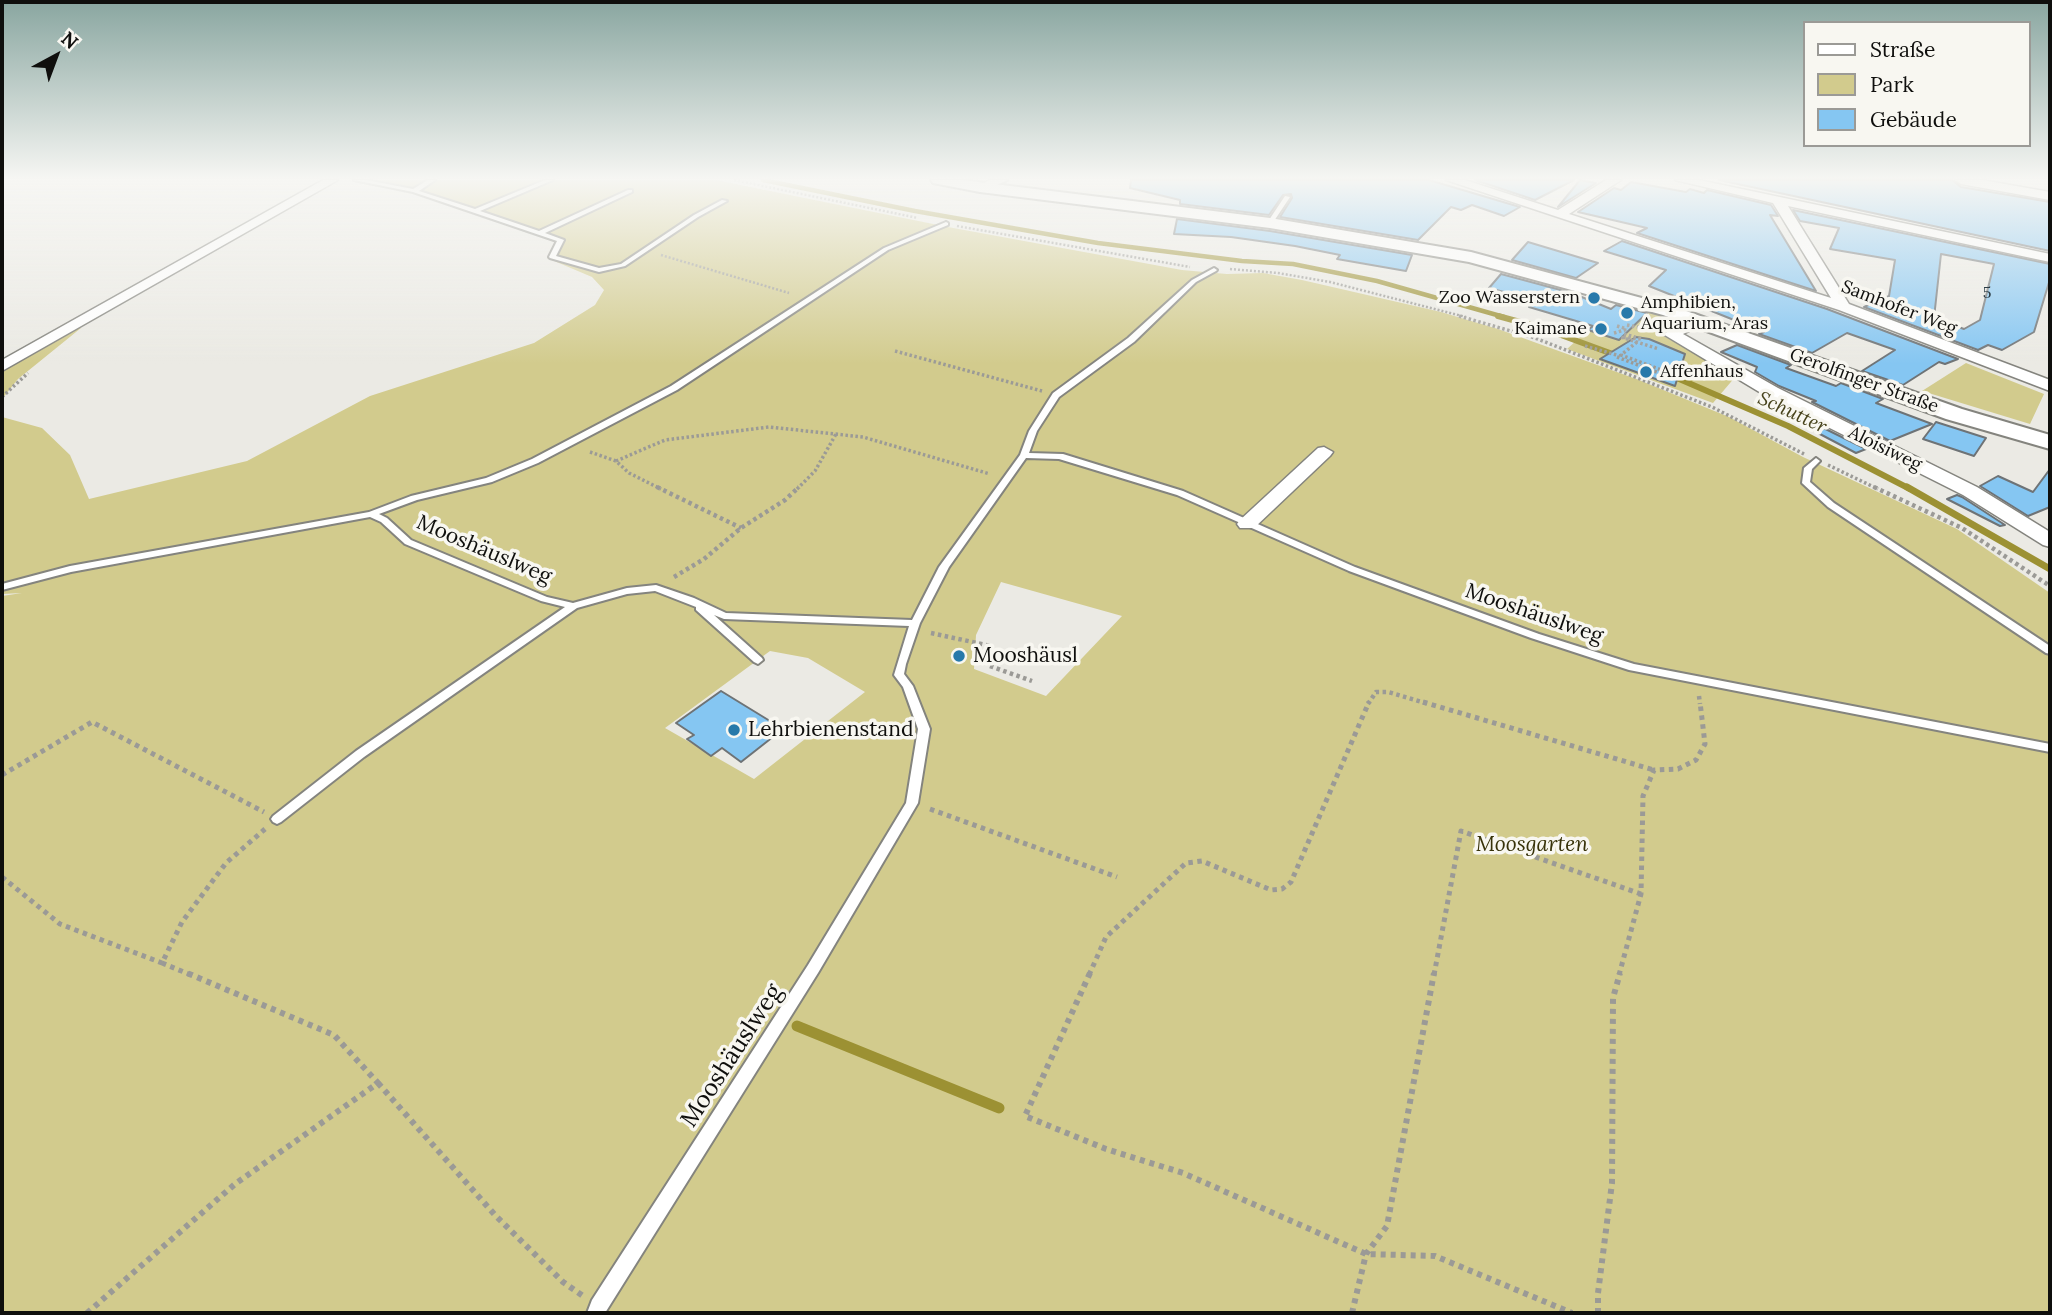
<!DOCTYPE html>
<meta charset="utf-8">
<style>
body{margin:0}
#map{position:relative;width:2052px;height:1315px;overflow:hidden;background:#ebeae4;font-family:Lora,serif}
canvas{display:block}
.frame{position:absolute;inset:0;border:4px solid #0f0f0d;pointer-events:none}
.legend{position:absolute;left:1803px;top:21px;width:228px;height:126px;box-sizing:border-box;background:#f8f7f1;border:2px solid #9b9a96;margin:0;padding:9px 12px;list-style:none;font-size:21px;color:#0f0f0d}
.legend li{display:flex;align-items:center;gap:14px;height:35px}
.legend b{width:35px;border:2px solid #9b9a96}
.north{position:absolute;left:21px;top:21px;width:70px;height:70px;-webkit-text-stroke:5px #f8f7f1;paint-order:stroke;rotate:41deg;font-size:19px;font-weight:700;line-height:28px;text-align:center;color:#0f0f0d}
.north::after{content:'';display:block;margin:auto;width:24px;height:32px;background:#0f0f0d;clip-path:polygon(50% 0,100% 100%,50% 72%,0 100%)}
</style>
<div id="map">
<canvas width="2052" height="1315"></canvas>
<div class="frame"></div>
<ul class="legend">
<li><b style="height:9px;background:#fff"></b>Straße</li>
<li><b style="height:19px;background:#d2cb8d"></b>Park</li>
<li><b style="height:19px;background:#85c6f2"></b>Gebäude</li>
</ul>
<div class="north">N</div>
</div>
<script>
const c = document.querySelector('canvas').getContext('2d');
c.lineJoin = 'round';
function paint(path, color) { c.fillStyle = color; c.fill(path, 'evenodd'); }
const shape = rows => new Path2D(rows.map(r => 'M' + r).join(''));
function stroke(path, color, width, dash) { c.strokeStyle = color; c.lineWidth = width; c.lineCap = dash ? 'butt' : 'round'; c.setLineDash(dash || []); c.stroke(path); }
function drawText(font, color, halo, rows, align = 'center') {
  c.font = font + ' Lora,serif'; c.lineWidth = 7; c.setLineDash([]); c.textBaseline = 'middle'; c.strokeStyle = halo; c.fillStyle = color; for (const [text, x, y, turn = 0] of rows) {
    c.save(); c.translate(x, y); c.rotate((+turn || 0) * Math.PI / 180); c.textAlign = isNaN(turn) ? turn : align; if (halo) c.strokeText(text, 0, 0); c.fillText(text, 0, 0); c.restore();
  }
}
paint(shape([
 [363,180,716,180,948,227,1182,270,1227,274,1263,273,1302,280,1441,312,1498,329,1639,380,1729,417,1803,457,1957,529,2050,593,2050,1313,2,1313,2,596,22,593,2,594,2,417,42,428,70,455,89,499,247,461,370,396,534,343,595,305,604,290,592,277,547,258,555,242,417,194,358,183],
 [1001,582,1122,616,1046,696,974,669,976,635],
 [770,651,808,658,865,692,754,779,665,728],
 [1619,302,1665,316,1667,319,1657,327,1660,328,1657,332,1660,334,1736,376,1713,403,1567,349],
 [72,328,81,328,18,379,2,399,2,361,21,359],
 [1966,363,2044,394,2030,424,1922,391]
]), '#d2cb8d');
stroke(shape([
 [763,180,915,211,1098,243,1242,261,1293,264,1377,281,1504,317]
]), '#9c9133', 4.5);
stroke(shape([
 [1498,316,1542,328,1618,356],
 [1670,375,1788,426,1910,489]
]), '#9c9133', 6);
stroke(shape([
 [1907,487,2050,569]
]), '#9c9133', 7);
stroke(shape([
 [797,1026,999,1108]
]), '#9c9133', 11);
const building = shape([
 [1131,180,1429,180,1520,207,1504,216,1472,205,1461,210,1451,207,1418,240,1280,217,1292,198,1291,194,1283,195,1269,215,1180,204,1180,200,1130,188,1131,180],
 [1475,180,1574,180,1535,200,1475,180],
 [1580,180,1596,183,1558,207,1580,180],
 [1719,180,1952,180,1961,187,2050,202,2050,251,1719,180],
 [1631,182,1686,192,1690,189,1704,193,1707,190,1771,205,1778,216,1770,215,1816,291,1637,233,1647,228,1578,212,1614,188,1621,190,1631,182],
 [1793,210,2050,264,2050,279,2034,332,2002,350,1988,345,1978,350,1864,307,1889,296,1895,260,1830,249,1839,228,1800,221,1793,210],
 [1941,254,1994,264,1980,320,1964,329,1934,318,1941,254],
 [1177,219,1270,231,1412,255,1406,271,1337,259,1340,255,1295,246,1231,237,1174,234,1177,219],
 [1622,241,1827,309,1958,359,1945,364,1939,362,1903,385,1862,371,1895,350,1847,333,1812,353,1759,334,1764,332,1649,286,1666,270,1604,251,1622,241],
 [1528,242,1598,263,1576,278,1512,260,1528,242],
 [1501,274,1572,293,1611,309,1616,305,1647,313,1619,340,1588,330,1593,326,1529,307,1537,301,1489,288,1501,274],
 [1636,337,1649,339,1685,354,1675,386,1600,359,1636,337],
 [1737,345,1791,365,1786,368,1836,386,1841,383,1883,399,1876,403,1932,424,1890,441,1812,402,1816,401,1779,386,1755,372,1757,367,1721,352,1737,345],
 [1787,410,1866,449,1856,453,1778,412,1787,410],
 [1936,422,1986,438,1974,456,1923,439,1936,422],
 [2050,469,2050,507,2028,516,1980,486,1998,476,2033,492,2050,469],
 [1957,495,1962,497,2005,525,2000,526,1947,499,1957,495],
 [721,691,783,729,741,762,722,748,711,756,687,739,694,735,676,723,721,691]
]);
paint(building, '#85c6f2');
stroke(building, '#6e7376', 2);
const service = shape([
 [354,180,366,180,413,189,428,180,435,180,419,191,475,209,545,180,553,180,480,211,539,231,628,190,632,190,632,192,545,233,564,240,556,256,599,268,621,264,694,215,722,200,727,201,698,217,625,266,599,272,550,258,549,257,557,241,413,192,354,180],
 [1285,196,1290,197,1272,224,1268,224,1267,223,1285,196],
 [946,222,948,223,948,225,888,250,677,390,538,463,492,482,417,500,379,514,387,518,411,540,547,597,573,603,627,588,656,585,694,598,726,613,912,620,939,567,1020,455,1029,431,1053,393,1128,338,1192,280,1214,268,1217,270,1216,271,1196,282,1134,342,1059,397,1037,431,1029,453,1063,454,1183,491,1355,567,1539,634,1634,664,2050,744,2050,752,1629,670,1531,638,1349,571,1177,495,1059,459,1026,458,949,567,920,623,906,664,904,674,913,686,930,729,918,803,818,973,605,1313,587,1313,592,1300,808,965,906,803,918,729,903,687,894,675,909,626,724,619,714,615,762,658,763,660,758,664,754,662,696,610,696,607,655,591,627,594,577,608,364,757,281,822,277,824,273,822,271,819,273,816,356,751,565,607,541,601,405,544,381,522,370,517,71,572,2,590,2,584,70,566,369,512,411,496,486,478,532,459,671,386,884,248,946,222],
 [1816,458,1820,461,1812,469,1810,482,1834,503,2050,646,2050,654,2046,653,1828,507,1802,483,1804,468,1816,458]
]);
const minor = shape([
 [323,180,338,180,2,371,2,360,323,180],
 [990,180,1008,180,980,192,974,188,990,180],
 [1446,180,1465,180,1558,210,1606,180,1621,180,1569,214,1831,298,1773,203,1675,180,1699,180,2050,254,2050,262,1788,206,1849,304,2050,380,2050,391,1839,310,1446,180],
 [1955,180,1982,180,2050,192,2050,200,1961,184,1955,180],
 [1698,316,1706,321,1703,324,1683,334,1778,388,1977,487,2050,532,2050,547,2043,545,1963,495,1766,396,1663,334,1698,316],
 [1324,447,1333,452,1330,456,1254,528,1240,528,1237,524,1240,520,1318,448,1324,447]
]);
const tertiary = shape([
 [931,180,962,180,1270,218,1471,252,1675,307,1962,409,2050,435,2050,449,1946,419,1663,315,1469,262,1270,228,980,192,933,183,931,180]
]);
stroke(service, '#84847e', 4);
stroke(minor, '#84847e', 3);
stroke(tertiary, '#84847e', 4);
stroke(shape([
 [734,180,918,218],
 [957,226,1190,267],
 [661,255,789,293],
 [1230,269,1278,273,1330,282,1466,317]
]), '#9b9a96', 2.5, [2, 2]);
stroke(shape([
 [1459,316,1535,338,1712,407,1804,454],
 [1627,325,1653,330],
 [1617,326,1627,329],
 [1614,333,1628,329],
 [1624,334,1642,339,1621,337,1659,349],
 [1637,342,1621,355,1667,372,1698,371],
 [1585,346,1620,356],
 [895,351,1042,391],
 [1617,357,1667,376],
 [2,397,28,373],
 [590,452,616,461,629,473,661,489],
 [616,461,665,440,769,427,863,437,990,474],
 [1828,465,1878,489],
 [797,489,815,471,836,434]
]), '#9b9a96', 3.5, [2.5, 2.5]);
stroke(shape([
 [657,487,741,528],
 [1874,487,1962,528,2050,586],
 [674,577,704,559,741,528,785,500,799,487],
 [931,633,991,646,987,665,1032,681],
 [1699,696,1700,704],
 [1368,704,1376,692,1388,692,1429,704]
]), '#9b9a96', 4.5, [3.5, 3.5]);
stroke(shape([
 [1423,702,1654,770],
 [2,775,92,722,264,812],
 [930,809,1117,877],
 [2,877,60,924,162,963],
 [191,975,162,963,182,922,226,863,265,829],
 [1089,975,1106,937,1186,863,1202,861,1271,890,1282,889,1291,882,1369,702],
 [1434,975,1461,831,1641,894],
 [1619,975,1641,894,1643,796,1654,770,1678,769,1696,760,1705,744,1700,702]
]), '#9b9a96', 5, [4.5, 4.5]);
stroke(shape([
 [1090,973,1025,1116,1106,1149,1183,1173,1366,1254,1435,1256,1572,1313],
 [378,1083,495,1215,563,1282,583,1296],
 [87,1313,235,1184,378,1083,334,1035,187,973],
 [1352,1313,1366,1254,1387,1226,1434,973],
 [1598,1313,1598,1293,1612,1183,1613,998,1620,973]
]), '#9b9a96', 6, [5, 5]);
paint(service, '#fff');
paint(minor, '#fff');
paint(tertiary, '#fff');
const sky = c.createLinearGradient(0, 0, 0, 364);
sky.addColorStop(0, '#89a6a0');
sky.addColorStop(0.49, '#f6f6f3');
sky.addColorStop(1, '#f6f6f300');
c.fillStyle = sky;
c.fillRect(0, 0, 2052, 364);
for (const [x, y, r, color] of [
 [1594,298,7,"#2779aa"],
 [1627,313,7,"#2779aa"],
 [1601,329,7,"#2779aa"],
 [1646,372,7,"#2779aa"],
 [959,656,7,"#2779aa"],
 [734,730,7,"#2779aa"]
]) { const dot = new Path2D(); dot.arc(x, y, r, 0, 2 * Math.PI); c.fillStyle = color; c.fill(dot); stroke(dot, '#f8f7f1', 2.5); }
drawText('16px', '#2c3d46', null, [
 ["5",1987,293]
]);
drawText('18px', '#0f0f0d', '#f8f7f1', [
 ["Zoo Wasserstern",1580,298],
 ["Amphibien,",1641,303,"left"],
 ["Aquarium, Aras",1641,324,"left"],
 ["Kaimane",1587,329],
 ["Affenhaus",1660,372,"left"]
], 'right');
drawText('18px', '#0f0f0d', '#f8f7f1', [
 ["Samhofer Weg",1899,308,21],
 ["Gerolfinger Straße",1864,381,20],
 ["Aloisiweg",1885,449,26]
]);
drawText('italic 19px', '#47431c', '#f8f7f1', [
 ["Schutter",1792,413,25]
]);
drawText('21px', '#0f0f0d', '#f8f7f1', [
 ["Mooshäuslweg",484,550,23],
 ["Mooshäuslweg",1534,614,19]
]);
drawText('21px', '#0f0f0d', '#f8f7f1', [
 ["Mooshäusl",973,656],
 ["Lehrbienenstand",748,730]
], 'left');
drawText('italic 21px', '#373209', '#f8f7f1', [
 ["Moosgarten",1532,845]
]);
drawText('24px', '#0f0f0d', '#f8f7f1', [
 ["Mooshäuslweg",732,1056,-57]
]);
</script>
